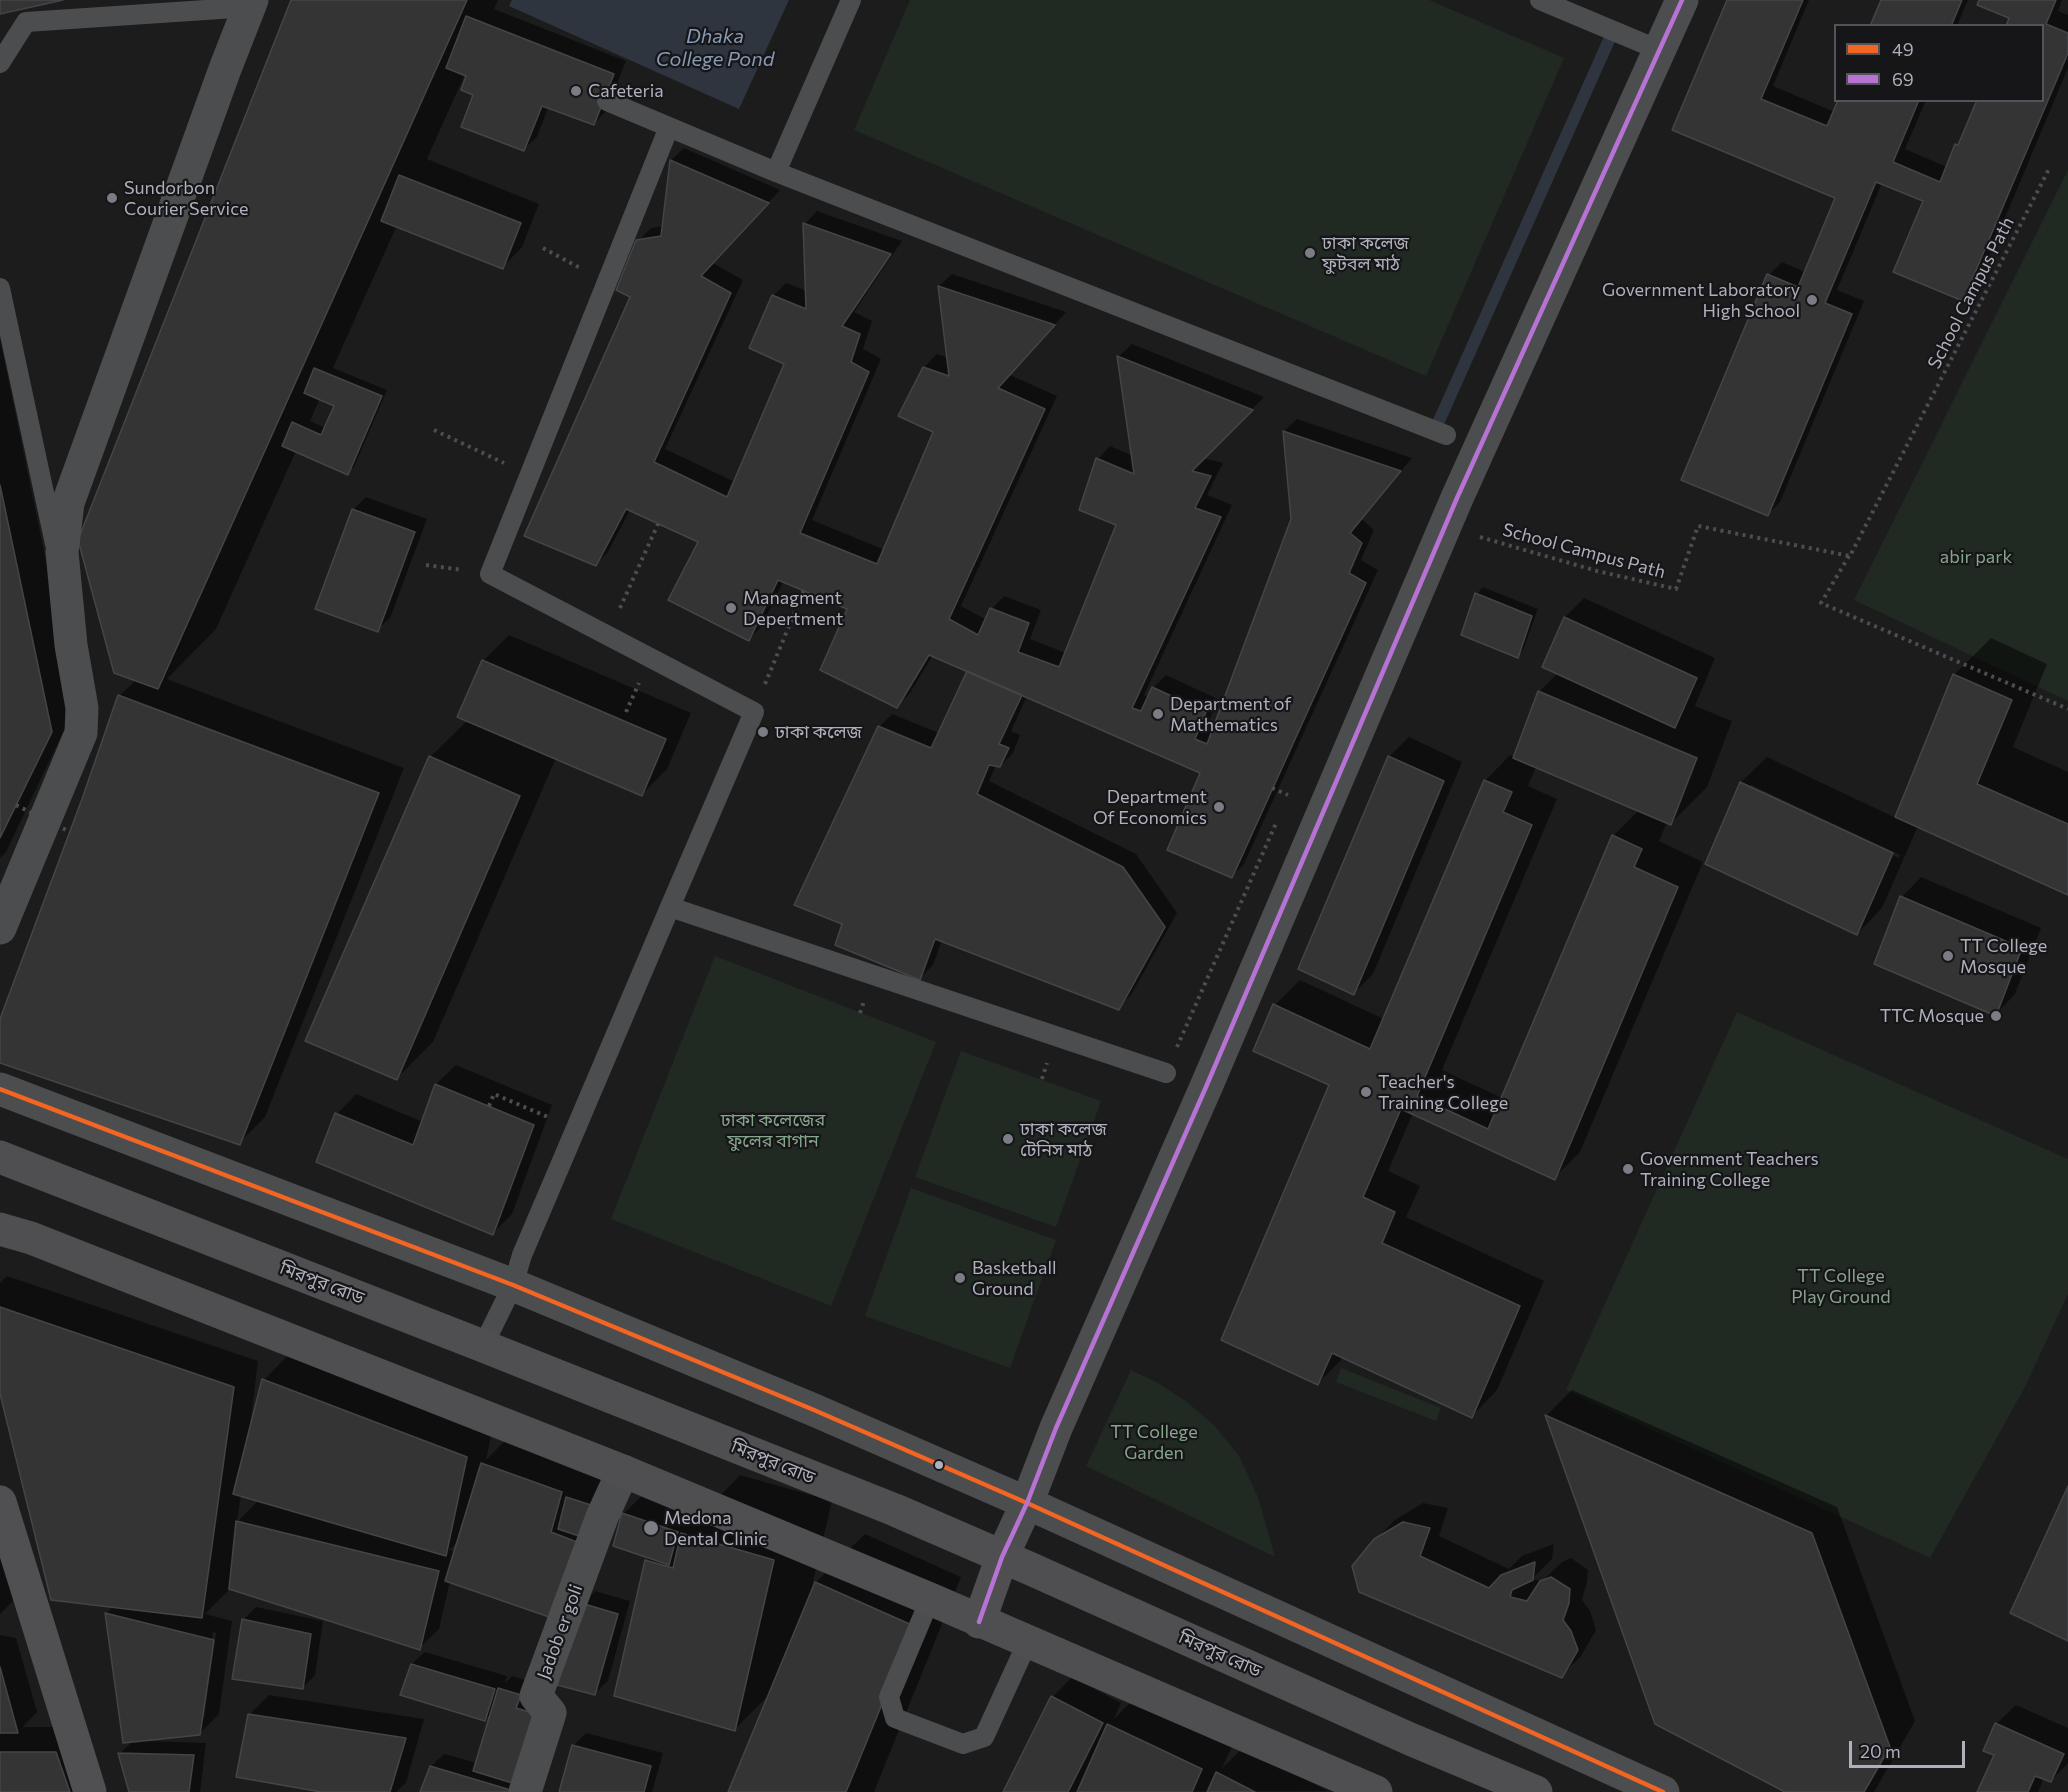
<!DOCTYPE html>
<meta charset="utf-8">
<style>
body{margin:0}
#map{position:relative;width:2068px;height:1792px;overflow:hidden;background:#1c1c1c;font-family:Commissioner,sans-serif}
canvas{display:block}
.legend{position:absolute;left:1834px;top:24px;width:210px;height:78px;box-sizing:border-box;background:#161618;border:2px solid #53545a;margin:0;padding:8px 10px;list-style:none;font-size:18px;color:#aeb0bc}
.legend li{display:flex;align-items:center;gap:12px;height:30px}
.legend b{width:30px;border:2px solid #53545a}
.scale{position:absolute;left:1849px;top:1741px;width:116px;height:27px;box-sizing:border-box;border:3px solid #aeb0bc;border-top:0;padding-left:8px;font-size:18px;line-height:21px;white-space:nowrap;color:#aeb0bc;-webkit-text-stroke:4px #161618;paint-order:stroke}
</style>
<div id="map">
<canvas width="2068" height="1792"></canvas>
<ul class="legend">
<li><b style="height:8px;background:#f26522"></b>49</li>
<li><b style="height:8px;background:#b673d3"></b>69</li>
</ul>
<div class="scale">20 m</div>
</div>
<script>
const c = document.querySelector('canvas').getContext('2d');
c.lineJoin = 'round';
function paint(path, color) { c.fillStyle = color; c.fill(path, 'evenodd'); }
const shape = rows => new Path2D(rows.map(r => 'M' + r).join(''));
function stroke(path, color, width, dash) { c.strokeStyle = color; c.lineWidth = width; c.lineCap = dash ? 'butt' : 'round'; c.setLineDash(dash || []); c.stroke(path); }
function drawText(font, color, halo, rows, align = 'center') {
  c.font = font + ' Commissioner,"Noto Sans Bengali",sans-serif'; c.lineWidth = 4.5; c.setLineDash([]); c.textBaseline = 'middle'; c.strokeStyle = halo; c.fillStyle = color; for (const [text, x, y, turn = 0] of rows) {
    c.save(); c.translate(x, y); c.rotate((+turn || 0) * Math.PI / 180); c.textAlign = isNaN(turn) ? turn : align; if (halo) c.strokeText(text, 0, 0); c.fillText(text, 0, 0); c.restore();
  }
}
paint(shape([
 [910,0,1429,0,1564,58,1426,376,854,130],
 [2068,170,2068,701,1854,600],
 [715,956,936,1042,831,1306,611,1219],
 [1737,1012,2068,1159,2068,1294,2026,1385,1930,1558,1566,1390],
 [961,1051,1101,1101,1056,1227,915,1177],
 [911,1188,1056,1240,1010,1368,865,1316],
 [1341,1368,1441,1408,1436,1421,1336,1382],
 [1131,1370,1158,1383,1187,1402,1215,1426,1239,1456,1258,1497,1275,1557,1086,1466]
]), '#212923');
paint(shape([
 [512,0,789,0,739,109,509,6]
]), '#2e353e');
paint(shape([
 [292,0,498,0,494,9,626,61,606,111,594,124,549,106,537,137,524,149,475,94,468,75,465,74,427,159,539,204,522,247,503,267,397,225,333,368,387,390,354,467,347,473,296,451,216,629,167,679,404,768,265,1117,239,1143,0,1061,0,1023,83,799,119,696,136,680],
 [320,398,336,405,326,428,310,421],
 [1728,0,1809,0,1773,86,1835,112,1840,100,1926,100,1905,149,1947,167,1957,145,1963,138,2042,100,2042,26,2011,17,1981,0,2062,0,2058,11,2068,15,2068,68,1976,287,1963,299,1925,200,1882,183,1837,290,1864,301,1780,502,1767,515,1769,275,1782,262,1805,272,1837,197,1674,129],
 [1882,0,1968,0,1957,26,1872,26],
 [684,148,780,190,713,263,743,280,665,449,735,482,786,364,773,296,786,283,807,291,805,224,817,211,902,241,854,312,872,321,863,349,881,359,812,520,885,550,935,432,900,416,924,367,937,354,949,358,939,286,952,274,1066,312,1010,375,1057,396,961,606,987,620,992,609,1004,596,1041,610,1030,639,1066,653,1118,524,1098,459,1110,446,1133,456,1119,356,1132,344,1264,397,1203,458,1223,463,1207,495,1232,505,1144,695,1150,697,1153,688,1166,675,1218,699,1207,726,1214,729,1293,519,1284,431,1297,419,1412,458,1362,519,1374,530,1361,560,1378,570,1244,864,1231,877,1202,772,1027,696,1011,731,1020,735,1013,753,1000,766,996,765,989,781,1136,854,1177,913,1131,995,1118,1008,942,940,933,965,920,978,844,923,879,727,892,714,939,733,969,670,933,655,910,693,897,706,849,608,784,580,762,626,749,639,700,541,630,510,608,552,595,565,638,241,651,228,664,226,671,160],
 [0,339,76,705,6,852,0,858],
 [366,497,427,519,390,618,377,630,353,510],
 [1483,587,1538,609,1523,650,1517,656,1463,634,1477,594],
 [1584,598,1715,658,1695,706,1732,721,1707,787,1671,823,1667,822,1659,841,1703,862,1580,1152,1554,1178,1413,1113,1388,1171,1420,1186,1406,1217,1544,1281,1497,1390,1472,1416,1344,1357,1318,1383,1331,1085,1275,1005,1300,980,1384,1019,1485,781,1510,755,1515,757,1539,692,1558,673,1565,617],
 [1536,767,1639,810,1613,836,1502,1098,1442,1070,1557,799,1528,786],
 [509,635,691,713,667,769,641,795,556,758,433,1042,396,1079,430,757,468,720,483,661],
 [1991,638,2047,664,2013,747,2068,772,2068,894,1918,826,1882,908,1857,934,1707,863,1741,782,1767,757,1896,818,1954,675],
 [1751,785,1900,855,1899,858,1751,788],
 [1409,737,1462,762,1373,974,1354,993,1389,757],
 [1921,877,2041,928,2015,994,1996,1014,1902,897],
 [456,1065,552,1105,512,1214,493,1233,318,1161,337,1114,356,1094,423,1122,436,1084],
 [7,1276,258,1361,250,1427,252,1427,264,1380,289,1354,492,1432,486,1460,518,1427,618,1481,591,1581,450,1581,439,1629,419,1648,228,1587,228,1591,205,1614,232,1621,219,1714,199,1734,147,1739,147,1741,206,1743,200,1792,131,1792,120,1753,133,1741,125,1741,107,1613,114,1606,0,1387,0,1283],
 [241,1495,259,1500,237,1522],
 [459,1541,456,1552,449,1550],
 [213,1632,216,1633,204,1718,201,1718],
 [1572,1390,1837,1507,1915,1721,1874,1792,1789,1792,1656,1723,1547,1415],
 [740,1475,832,1501,812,1586,865,1534,961,1577,874,1792,730,1792,771,1693,735,1729,647,1561,651,1557,623,1514,649,1489,712,1504],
 [1423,1503,1448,1508,1439,1536,1509,1569,1522,1556,1554,1544,1552,1559,1532,1579,1542,1581,1562,1562,1571,1558,1588,1570,1587,1582,1582,1600,1590,1611,1596,1630,1581,1656,1561,1676,1375,1540,1395,1520],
 [0,1517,19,1595,0,1614],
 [595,1591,630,1601,608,1681,595,1693,582,1604],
 [256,1607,323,1621,315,1675,302,1688,243,1620],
 [0,1635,16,1638,37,1712,23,1727,82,1727,104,1792,0,1792],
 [425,1652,507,1676,505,1683,512,1676,533,1682,521,1792,422,1792,431,1766,444,1754,477,1763,492,1712,485,1719,412,1664],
 [1072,1677,1121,1703,1114,1719,1144,1688,1238,1733,1222,1768,1243,1748,1328,1791,1005,1792,1053,1697],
 [269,1695,424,1719,406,1783,396,1792,330,1792,250,1714],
 [2016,1705,2068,1728,2068,1763,2051,1781,2044,1778,2038,1792,1979,1792,1996,1754,1996,1724],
 [586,1733,663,1753,652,1792,561,1792,573,1746]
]), '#0007');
stroke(shape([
 [1435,430,1613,31]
]), '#2e353e', 12);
const building = shape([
 [0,0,63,0,0,14,0,0],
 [291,0,467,0,158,689,114,673,78,540,291,0],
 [1727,0,1803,0,1761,99,1827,126,1838,100,1919,100,1893,162,1940,182,1955,144,1958,145,1977,100,2042,100,2042,26,2006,26,2009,18,1977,5,1979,0,2056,0,2046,24,2068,33,2068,53,1963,301,1893,272,1923,201,1876,182,1825,303,1852,314,1768,516,1681,480,1767,274,1798,287,1835,198,1672,130,1727,0],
 [1881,0,1962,0,1951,26,1870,26,1881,0],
 [466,16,614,74,594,125,542,106,524,151,461,127,473,95,461,90,466,76,446,68,466,16],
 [670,160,769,203,701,276,731,293,654,462,727,497,784,364,749,348,772,295,806,309,803,223,891,254,842,326,860,334,851,362,869,372,800,533,877,564,933,432,898,416,923,367,949,376,938,286,1055,325,998,388,1045,409,949,619,978,635,990,608,1029,623,1018,652,1059,667,1116,525,1079,510,1096,458,1134,474,1117,356,1253,410,1192,471,1211,476,1195,508,1221,517,1132,708,1141,711,1152,687,1206,712,1195,739,1207,744,1291,519,1283,431,1401,471,1350,533,1362,543,1349,573,1366,583,1232,878,1167,850,1200,773,929,655,897,708,820,670,847,609,778,580,749,641,668,600,698,542,626,509,596,566,524,536,630,297,616,290,636,240,661,236,670,160],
 [399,175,521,223,503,269,381,221,399,175],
 [314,368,382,396,348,475,282,446,292,422,321,435,334,406,304,393,314,368],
 [0,485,52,732,0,838,0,485],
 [352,509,415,532,378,632,315,609,352,509],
 [1475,593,1532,616,1518,658,1461,635,1475,593],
 [1564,617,1697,678,1675,728,1542,667,1564,617],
 [482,660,666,739,642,796,457,717,482,660],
 [967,671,1022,695,999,744,1009,748,1000,767,989,765,977,794,1123,867,1165,927,1119,1010,935,939,920,980,835,945,842,924,794,905,878,726,931,748,967,671],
 [1953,674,2012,700,1977,784,2068,824,2068,895,1895,817,1953,674],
 [1538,691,1697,758,1671,825,1513,758,1538,691],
 [118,695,379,793,240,1145,0,1063,0,1019,82,799,118,695],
 [429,756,520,796,397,1080,305,1041,429,756],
 [1388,756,1444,781,1354,995,1298,969,1388,756],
 [1484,780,1512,792,1503,812,1532,825,1417,1096,1488,1129,1612,835,1642,849,1634,867,1678,887,1555,1180,1401,1109,1363,1197,1395,1212,1382,1243,1520,1306,1472,1418,1332,1353,1318,1385,1221,1340,1329,1085,1253,1051,1273,1004,1370,1049,1484,780],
 [1740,782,1893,853,1857,935,1705,864,1740,782],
 [1900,896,2022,948,1996,1016,1874,964,1900,896],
 [435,1084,534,1125,493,1235,316,1162,335,1113,413,1145,435,1084],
 [0,1307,234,1387,202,1618,51,1600,0,1394,0,1307],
 [262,1379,467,1457,446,1556,233,1494,262,1379],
 [1545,1415,1812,1533,1890,1747,1864,1792,1785,1792,1655,1724,1545,1415],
 [481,1463,562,1492,551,1532,577,1542,555,1619,445,1581,481,1463],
 [2068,1486,2068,1641,2010,1613,2068,1486],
 [566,1497,594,1506,585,1538,558,1529,566,1497],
 [622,1513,678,1532,669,1565,613,1546,622,1513],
 [236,1521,439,1571,420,1650,229,1589,236,1521],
 [1403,1522,1430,1528,1420,1556,1489,1588,1501,1575,1535,1562,1533,1580,1512,1590,1510,1597,1527,1601,1540,1581,1551,1577,1570,1589,1569,1603,1563,1620,1571,1631,1578,1650,1562,1678,1359,1592,1352,1566,1374,1539,1403,1522],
 [681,1533,774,1560,735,1731,614,1696,645,1560,673,1568,681,1533],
 [815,1582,914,1626,846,1792,728,1792,815,1582],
 [581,1603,618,1614,595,1695,557,1685,581,1603],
 [105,1613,214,1640,200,1735,123,1743,105,1613],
 [242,1619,311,1634,303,1689,232,1679,242,1619],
 [411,1664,495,1689,485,1721,400,1695,411,1664],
 [0,1667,18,1733,0,1733,0,1667],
 [498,1688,521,1695,516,1708,543,1716,522,1786,473,1771,498,1688],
 [1051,1696,1103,1723,1068,1792,1003,1792,1051,1696],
 [248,1714,406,1738,390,1792,321,1792,236,1777,248,1714],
 [1995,1723,2064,1754,2051,1782,2035,1776,2028,1792,1977,1792,1994,1755,1983,1751,1995,1723],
 [1107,1724,1202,1769,1192,1792,1077,1792,1107,1724],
 [572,1745,651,1766,644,1792,559,1792,572,1745],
 [0,1752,56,1752,70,1792,0,1792,0,1752],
 [118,1753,194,1755,189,1792,129,1792,118,1753],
 [430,1766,514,1791,513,1792,420,1792,430,1766],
 [1216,1772,1255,1792,1207,1792,1216,1772]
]);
paint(building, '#343434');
stroke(building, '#444548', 1.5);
stroke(shape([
 [543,248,580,268],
 [434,430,504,463],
 [1480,537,1597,571,1676,589,1698,526,1850,556,2049,169],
 [1849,556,1821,603,2068,709],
 [426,565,463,570],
 [620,608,658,524],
 [765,684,804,590],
 [626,712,639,683],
 [1272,788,1288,795],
 [860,1013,864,1001],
 [1177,1047,1277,821],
 [1042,1079,1047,1063],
 [489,1106,494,1094,548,1117]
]), '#4d4d51', 4, [3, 4.5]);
stroke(shape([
 [1540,0,1659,50],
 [0,63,26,22,250,7],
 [607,101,776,172,1446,435],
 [669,127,490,574,754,712,670,907],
 [776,172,851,0],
 [0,288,55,544],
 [483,1346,513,1285,522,1255,670,907,1166,1073],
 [930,1599,889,1697,895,1718,963,1744,984,1737,1028,1641]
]), '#4c4d4f', 20);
stroke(shape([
 [0,928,81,733,82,708,71,645,62,552,68,503,225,69,252,0],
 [0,1089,513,1285,814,1410,1027,1503,1663,1792],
 [1002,1557,1027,1503,1056,1428,1206,1087,1457,498,1682,0],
 [525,1792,550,1713,536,1696,602,1517,623,1471]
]), '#4c4d4f', 33);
stroke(shape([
 [0,1502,90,1792]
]), '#505053', 33);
stroke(shape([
 [0,1157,483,1346,895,1510,1031,1569,1410,1739,1536,1792],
 [0,1229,31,1238,623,1471,930,1599,1376,1792],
 [979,1622,1002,1557]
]), '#4f4f52', 33);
stroke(shape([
 [16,805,70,832]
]), '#4d4d51', 4, [3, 4.5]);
stroke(shape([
 [0,1089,513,1285,814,1410,1027,1503,1663,1792]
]), '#f26522', 4.5);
stroke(shape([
 [979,1622,1002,1557,1027,1503,1056,1428,1206,1087,1457,498,1682,0]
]), '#b673d3', 4.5);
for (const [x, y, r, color] of [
 [576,91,6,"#7b7c84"],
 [112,198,6,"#7b7c84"],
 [1310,253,6,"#7b7c84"],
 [1812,300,6,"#7b7c84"],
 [731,608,6,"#7b7c84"],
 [1158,714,6,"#7b7c84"],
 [763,732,6,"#7b7c84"],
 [1219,807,6,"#7b7c84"],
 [1948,956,6,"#7b7c84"],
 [1996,1016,6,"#7b7c84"],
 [1366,1092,6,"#7b7c84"],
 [1008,1139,6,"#7b7c84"],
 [1628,1169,6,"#7b7c84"],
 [960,1278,6,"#7b7c84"],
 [939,1465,5,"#aeb0bc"],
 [651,1528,8,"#7b7c84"]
]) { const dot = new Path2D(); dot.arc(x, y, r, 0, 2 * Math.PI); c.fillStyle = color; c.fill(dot); stroke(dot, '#161618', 2); }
drawText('18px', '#aeb0bc', '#161618', [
 ["Cafeteria",588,91],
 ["Sundorbon",124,188],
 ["Courier Service",124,209],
 ["ঢাকা কলেজ",1322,243],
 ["ফুটবল মাঠ",1322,264],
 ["Government Laboratory",1800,290,"right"],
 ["High School",1800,311,"right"],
 ["Managment",743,598],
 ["Depertment",743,619],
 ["Department of",1170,704],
 ["Mathematics",1170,725],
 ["ঢাকা কলেজ",775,732],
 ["Department",1207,797,"right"],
 ["Of Economics",1207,818,"right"],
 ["TT College",1960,946],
 ["Mosque",1960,967],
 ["TTC Mosque",1984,1016,"right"],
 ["Teacher's",1378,1082],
 ["Training College",1378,1103],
 ["ঢাকা কলেজ",1020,1129],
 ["টেনিস মাঠ",1020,1150],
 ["Government Teachers",1640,1159],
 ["Training College",1640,1180],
 ["Basketball",972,1268],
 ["Ground",972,1289],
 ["Medona",664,1518],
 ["Dental Clinic",664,1539]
], 'left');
drawText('18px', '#aeb0bc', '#161618', [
 ["School Campus Path",1971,293,-63],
 ["School Campus Path",1584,551,15],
 ["মিরপুর রোড",322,1283,21],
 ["মিরপুর রোড",773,1462,22],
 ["Jadob er goli",560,1632,-70],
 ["মিরপুর রোড",1220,1654,24]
]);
drawText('18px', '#85a68b', '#161618', [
 ["abir park",1976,557],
 ["ঢাকা কলেজের",773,1120],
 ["ফুলের বাগান",773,1141],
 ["TT College",1841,1276],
 ["Play Ground",1841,1297],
 ["TT College",1154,1432],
 ["Garden",1154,1453]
]);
drawText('italic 20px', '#869ab6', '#161618', [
 ["Dhaka",715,36],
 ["College Pond",715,59]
]);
</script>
